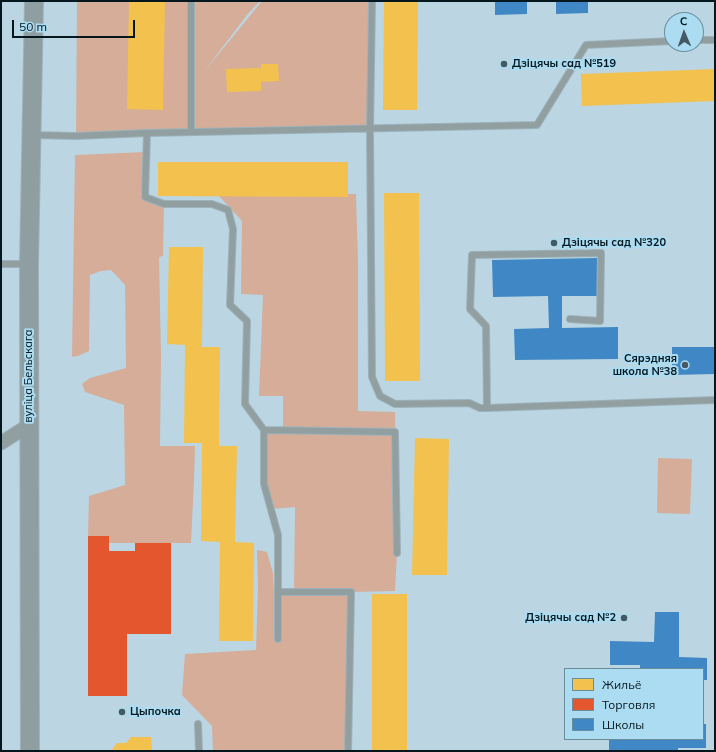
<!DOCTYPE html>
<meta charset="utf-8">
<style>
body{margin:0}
#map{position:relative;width:716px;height:752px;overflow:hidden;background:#bbd6e2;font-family:Mulish,sans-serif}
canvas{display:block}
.frame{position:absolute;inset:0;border:2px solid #04161e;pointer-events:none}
.legend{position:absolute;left:564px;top:668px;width:140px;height:72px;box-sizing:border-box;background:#acdcf1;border:1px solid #698d9d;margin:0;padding:5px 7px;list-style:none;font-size:12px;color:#04161e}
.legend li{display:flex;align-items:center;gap:8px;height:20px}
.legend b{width:20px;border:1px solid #698d9d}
.north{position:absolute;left:664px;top:12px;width:40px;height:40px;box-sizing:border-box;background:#acdcf1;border:1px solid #698d9d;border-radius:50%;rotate:358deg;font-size:11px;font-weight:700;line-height:16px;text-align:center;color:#04161e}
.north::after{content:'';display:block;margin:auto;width:14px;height:18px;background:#445963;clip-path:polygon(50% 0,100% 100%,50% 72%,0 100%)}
.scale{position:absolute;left:12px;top:20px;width:123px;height:18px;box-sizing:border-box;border:2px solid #04161e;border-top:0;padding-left:5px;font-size:12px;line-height:14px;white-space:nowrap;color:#04161e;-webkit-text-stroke:3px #acdcf1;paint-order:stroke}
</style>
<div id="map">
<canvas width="716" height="752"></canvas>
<div class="frame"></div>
<ul class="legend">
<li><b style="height:11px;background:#f2c14e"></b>Жильё</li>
<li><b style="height:11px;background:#e4572e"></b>Торговля</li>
<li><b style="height:11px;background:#3f88c5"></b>Школы</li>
</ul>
<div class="north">С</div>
<div class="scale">50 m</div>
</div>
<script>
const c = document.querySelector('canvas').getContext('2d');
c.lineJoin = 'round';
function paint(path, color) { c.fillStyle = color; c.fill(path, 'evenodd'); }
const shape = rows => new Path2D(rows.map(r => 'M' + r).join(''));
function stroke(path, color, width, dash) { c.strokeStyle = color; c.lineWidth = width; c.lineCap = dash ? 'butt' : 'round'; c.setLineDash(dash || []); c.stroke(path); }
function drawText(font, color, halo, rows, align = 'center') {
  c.font = font + ' Mulish,sans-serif'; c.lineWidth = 4; c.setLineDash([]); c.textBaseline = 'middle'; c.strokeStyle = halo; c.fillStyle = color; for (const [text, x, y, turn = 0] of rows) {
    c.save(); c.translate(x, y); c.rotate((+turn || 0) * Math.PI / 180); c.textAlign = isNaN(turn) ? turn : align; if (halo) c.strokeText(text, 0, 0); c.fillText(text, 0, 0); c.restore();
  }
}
paint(shape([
 [77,1,260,1,247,15,203,73,262,1,372,1,370,129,76,136],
 [146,152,145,197,164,204,163,256,159,257,161,356,160,446,195,446,194,480,191,543,109,543,109,536,88,536,89,496,125,485,124,405,85,392,82,384,90,378,126,368,125,285,111,270,101,271,90,275,89,351,78,356,72,357,75,155],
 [356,194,358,263,358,411,395,412,397,553,395,591,352,592,348,751,213,751,212,726,182,695,185,654,256,650,258,587,257,550,267,552,273,573,274,591,294,591,295,507,271,509,264,484,264,430,283,430,283,396,259,396,263,295,241,294,242,221,219,196],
 [658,458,692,459,690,514,657,513]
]), '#d5ad99');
paint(shape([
 [129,1,165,1,163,110,127,109],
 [384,1,418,1,417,110,383,110],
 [261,64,278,64,279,81,261,82,261,91,227,92,226,69,261,68],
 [715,69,715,101,582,106,581,74],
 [158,162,348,162,348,197,158,196],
 [384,193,419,193,420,381,385,381],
 [169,247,203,247,202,347,220,347,219,446,237,446,235,542,254,543,253,641,219,641,220,542,201,541,202,443,184,443,185,345,167,344],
 [415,438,449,439,447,575,412,575],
 [372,594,407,594,407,751,372,751],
 [131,737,151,737,152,751,111,751,117,743,126,743]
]), '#f2c14e');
paint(shape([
 [88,536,109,536,109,551,135,551,135,543,171,543,171,634,127,634,127,696,88,696]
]), '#e4572e');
paint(shape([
 [495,1,527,1,527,14,495,15],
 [556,1,588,1,588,13,556,14],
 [597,258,597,296,562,296,562,328,618,327,618,359,515,360,514,329,549,328,548,296,493,297,492,260],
 [672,347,715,347,715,374,672,375],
 [655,612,679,612,679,657,707,658,707,680,703,680,703,669,640,669,640,665,610,665,610,641,654,642],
 [703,724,706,724,706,748,678,748,678,751,609,751,609,739,703,739]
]), '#3f88c5');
const service = shape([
 [372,1,370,129,372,377,380,396,395,404,469,403,480,408,487,408,715,400],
 [696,40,715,40],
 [191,132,191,1],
 [147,133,145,197,164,204,212,204,228,210,233,229,230,305,247,321,245,404,264,430,264,484,278,535,278,592,351,592,348,751],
 [33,135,76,136,147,133,537,125,586,45,672,41],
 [1,264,28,264],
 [487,408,486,326,470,309,472,255,601,253,600,321,570,319],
 [264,430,395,432,397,553],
 [278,592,278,639],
 [198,724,199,751]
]);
const minor = shape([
 [1,443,29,425]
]);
const secondary = shape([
 [30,751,29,264,34,1]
]);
stroke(service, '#9db2bb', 8);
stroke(minor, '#9db2bb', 15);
stroke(secondary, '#9db2bb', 20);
stroke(service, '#929fa0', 6);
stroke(minor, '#929fa0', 13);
stroke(secondary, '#8f9fa1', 18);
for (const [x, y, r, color] of [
 [504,64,4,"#445963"],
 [554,243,4,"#445963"],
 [685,365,4,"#445963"],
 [624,618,4,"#445963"],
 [122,712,4,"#445963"]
]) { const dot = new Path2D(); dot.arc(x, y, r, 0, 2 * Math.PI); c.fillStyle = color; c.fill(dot); stroke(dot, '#acdcf1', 1.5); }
drawText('bold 11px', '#04161e', '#acdcf1', [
 ["Дзіцячы сад №519",512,64],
 ["Дзіцячы сад №320",562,243],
 ["Сярэдняя",677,359,"right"],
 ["школа №38",677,372,"right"],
 ["Дзіцячы сад №2",616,618,"right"],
 ["Цыпочка",130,712]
], 'left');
drawText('11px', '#04161e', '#acdcf1', [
 ["вуліца Бельскага",29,376,-90]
]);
</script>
